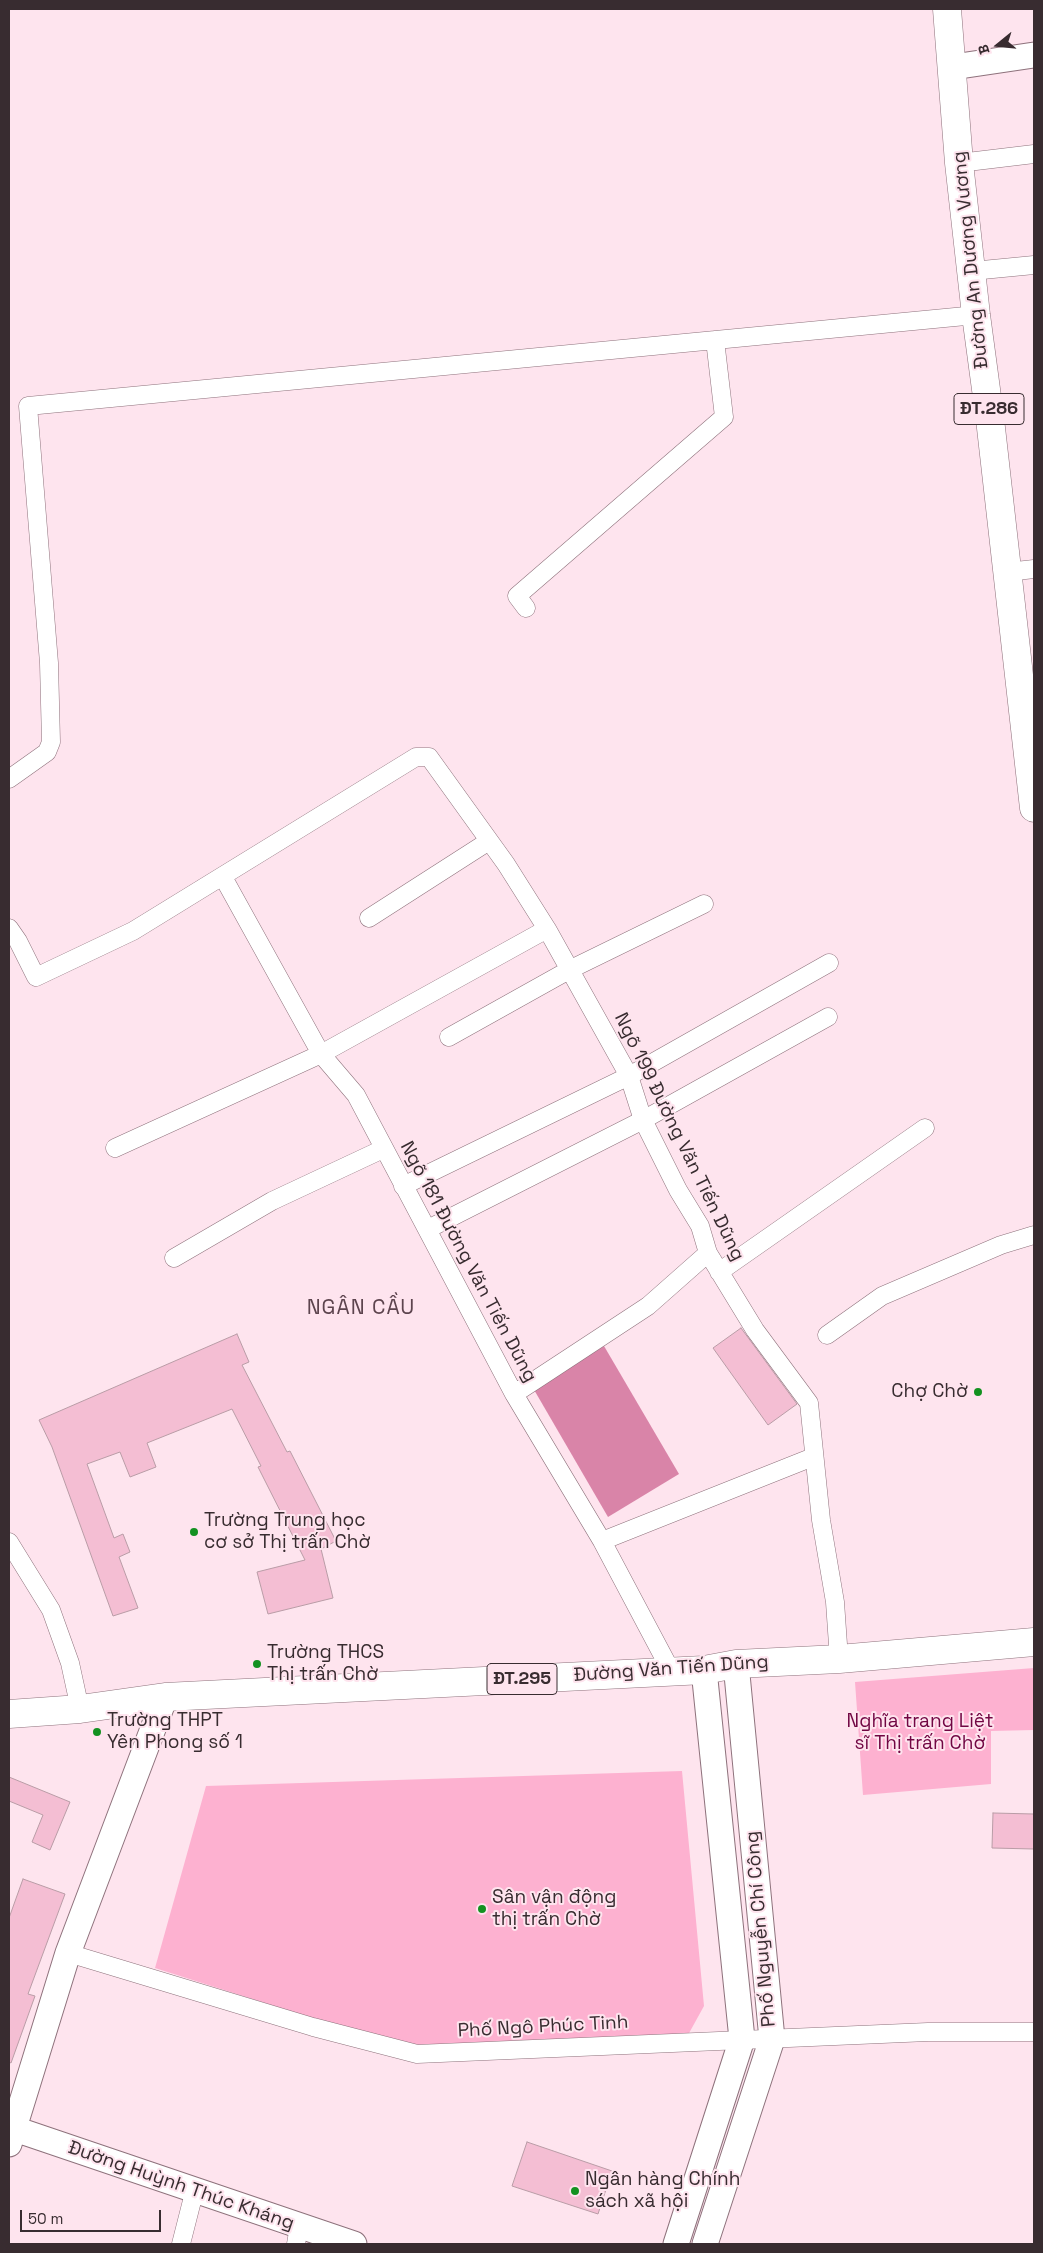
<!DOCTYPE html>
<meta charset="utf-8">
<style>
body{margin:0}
#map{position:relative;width:1043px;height:2253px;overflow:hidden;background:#fee4ee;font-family:"Space Grotesk",sans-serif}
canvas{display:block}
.frame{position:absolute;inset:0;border:10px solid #382c30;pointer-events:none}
.north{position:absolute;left:973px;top:20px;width:50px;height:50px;-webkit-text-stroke:4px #fee4ee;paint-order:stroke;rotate:253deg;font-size:14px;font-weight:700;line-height:20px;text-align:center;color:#382c30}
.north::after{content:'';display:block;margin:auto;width:18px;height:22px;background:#382c30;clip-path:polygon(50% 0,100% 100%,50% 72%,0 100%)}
.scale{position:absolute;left:20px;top:2210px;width:141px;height:22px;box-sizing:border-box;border:2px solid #382c30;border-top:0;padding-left:6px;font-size:15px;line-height:18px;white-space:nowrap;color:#382c30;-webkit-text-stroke:4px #fee4ee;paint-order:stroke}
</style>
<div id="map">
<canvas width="1043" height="2253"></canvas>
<div class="frame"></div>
<div class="north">B</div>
<div class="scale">50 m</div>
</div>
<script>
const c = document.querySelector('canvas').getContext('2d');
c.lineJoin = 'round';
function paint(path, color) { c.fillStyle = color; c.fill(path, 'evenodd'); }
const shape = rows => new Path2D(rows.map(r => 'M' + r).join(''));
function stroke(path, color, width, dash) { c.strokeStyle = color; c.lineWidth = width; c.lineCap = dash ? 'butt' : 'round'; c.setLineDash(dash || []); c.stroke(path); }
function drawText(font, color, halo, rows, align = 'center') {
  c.font = font + ' "Space Grotesk",sans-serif'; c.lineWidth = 4; c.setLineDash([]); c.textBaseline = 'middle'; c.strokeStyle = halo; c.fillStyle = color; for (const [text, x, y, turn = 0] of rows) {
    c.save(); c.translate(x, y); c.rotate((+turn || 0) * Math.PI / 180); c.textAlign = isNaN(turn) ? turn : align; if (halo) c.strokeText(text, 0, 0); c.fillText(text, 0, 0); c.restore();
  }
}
paint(shape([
 [1034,1668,1034,1730,991,1731,991,1784,863,1795,855,1682],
 [682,1771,704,2006,688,2035,414,2045,337,2026,155,1968,206,1786]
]), '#fdb1d0');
paint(shape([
 [604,1346,679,1474,608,1517,533,1388]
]), '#d984a8');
const building = shape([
 [741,1328,797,1404,768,1425,713,1348,741,1328],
 [237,1334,249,1362,242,1365,287,1452,290,1451,336,1541,321,1549,333,1598,268,1614,257,1572,305,1560,258,1467,261,1466,232,1409,147,1443,156,1467,130,1477,120,1452,87,1464,114,1538,123,1534,130,1552,119,1557,138,1608,113,1616,52,1447,39,1420,237,1334],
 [9,1777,70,1802,50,1850,32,1842,43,1815,9,1801,9,1777],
 [993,1813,1034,1814,1034,1849,992,1848,993,1813],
 [23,1879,65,1894,28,1994,35,1996,11,2063,9,2062,9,1918,23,1879],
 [527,2142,612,2171,598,2214,512,2186,527,2142]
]);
paint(building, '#f4bed3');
stroke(building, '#b99ca6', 1);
const street = shape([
 [959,163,1034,154],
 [972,271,1034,265],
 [1007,572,1034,569],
 [526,608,517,596,724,417,715,340],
 [9,779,47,752,51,742,49,663,28,406,976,315],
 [223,877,321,1054,356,1095,514,1394,602,1541,671,1671],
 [369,918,489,841],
 [9,928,18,941,36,977,133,931,416,757,429,757,506,864,547,929,629,1076,643,1120,678,1190,700,1226,708,1253,755,1330,809,1403,821,1520,835,1602,839,1659],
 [449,1037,569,970,704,904],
 [115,1148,321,1054,547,929],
 [403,1186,629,1076,829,963],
 [428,1229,643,1120,828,1017],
 [174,1258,272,1201,383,1149],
 [719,1272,925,1128],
 [827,1335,882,1296,1001,1245,1034,1235],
 [514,1394,648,1306,708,1253],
 [602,1541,813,1457],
 [9,1542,51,1610,70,1663,80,1709],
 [68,1953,313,2027,417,2054,928,2032,1034,2032],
 [181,2244,195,2189],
 [296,2244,299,2226]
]);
const secondary = shape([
 [953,67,1034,55],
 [9,2127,354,2244],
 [9,2144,68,1953,165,1697],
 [676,2244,742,2039,704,1670],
 [705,2244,772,2039,736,1664]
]);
const primary = shape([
 [947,9,959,163,976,315,990,419,1034,808],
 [9,1714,80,1709,165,1697,704,1670,736,1664,839,1659,1034,1642]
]);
stroke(street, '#8e727c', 19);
stroke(secondary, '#8e727c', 27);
stroke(primary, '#8e727c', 29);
stroke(street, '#fff', 18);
stroke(secondary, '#fff', 25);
stroke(primary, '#fff', 28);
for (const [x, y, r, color] of [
 [978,1392,5,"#139120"],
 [194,1532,5,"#139120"],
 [257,1664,5,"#139120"],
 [97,1732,5,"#139120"],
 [482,1909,5,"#139120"],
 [575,2191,5,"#139120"]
]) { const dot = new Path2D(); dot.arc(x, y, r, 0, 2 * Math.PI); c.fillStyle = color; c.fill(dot); stroke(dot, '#fee4ee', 2); }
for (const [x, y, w] of [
 [989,409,70],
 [522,1679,70]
]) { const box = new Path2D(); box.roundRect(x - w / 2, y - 15.5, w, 31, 4); c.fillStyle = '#fee4ee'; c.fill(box); stroke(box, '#382c30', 1); }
drawText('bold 18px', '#382c30', null, [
 ["ĐT.286",989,409],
 ["ĐT.295",522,1679]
]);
drawText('19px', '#382c30', '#fee4ee', [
 ["Đường An Dương Vương",971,260,-96],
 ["Ngõ 199 Đường Văn Tiến Dũng",679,1137,64],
 ["Ngõ 181 Đường Văn Tiến Dũng",468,1262,62],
 ["Đường Văn Tiến Dũng",671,1669,-4],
 ["Phố Nguyễn Chí Công",761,1929,-95],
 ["Phố Ngô Phúc Tinh",543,2027,-3],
 ["Đường Huỳnh Thúc Kháng",181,2186,19]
]);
drawText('19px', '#382c30', '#fee4ee', [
 ["Chợ Chờ",968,1392,"right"],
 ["Trường Trung học",204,1521],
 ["cơ sở Thị trấn Chờ",204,1543],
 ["Trường THCS",267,1653],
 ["Thị trấn Chờ",267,1675],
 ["Trường THPT",107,1721],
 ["Yên Phong số 1",107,1743],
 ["Sân vận động",492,1898],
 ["thị trấn Chờ",492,1920],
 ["Ngân hàng Chính",585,2180],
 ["sách xã hội",585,2202]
], 'left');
drawText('19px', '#710643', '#fee4ee', [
 ["Nghĩa trang Liệt",920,1722],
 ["sĩ Thị trấn Chờ",920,1744]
]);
c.letterSpacing = '1px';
drawText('21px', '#5d444e', '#fee4ee', [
 ["NGÂN CẦU",361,1308]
]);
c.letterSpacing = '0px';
</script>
